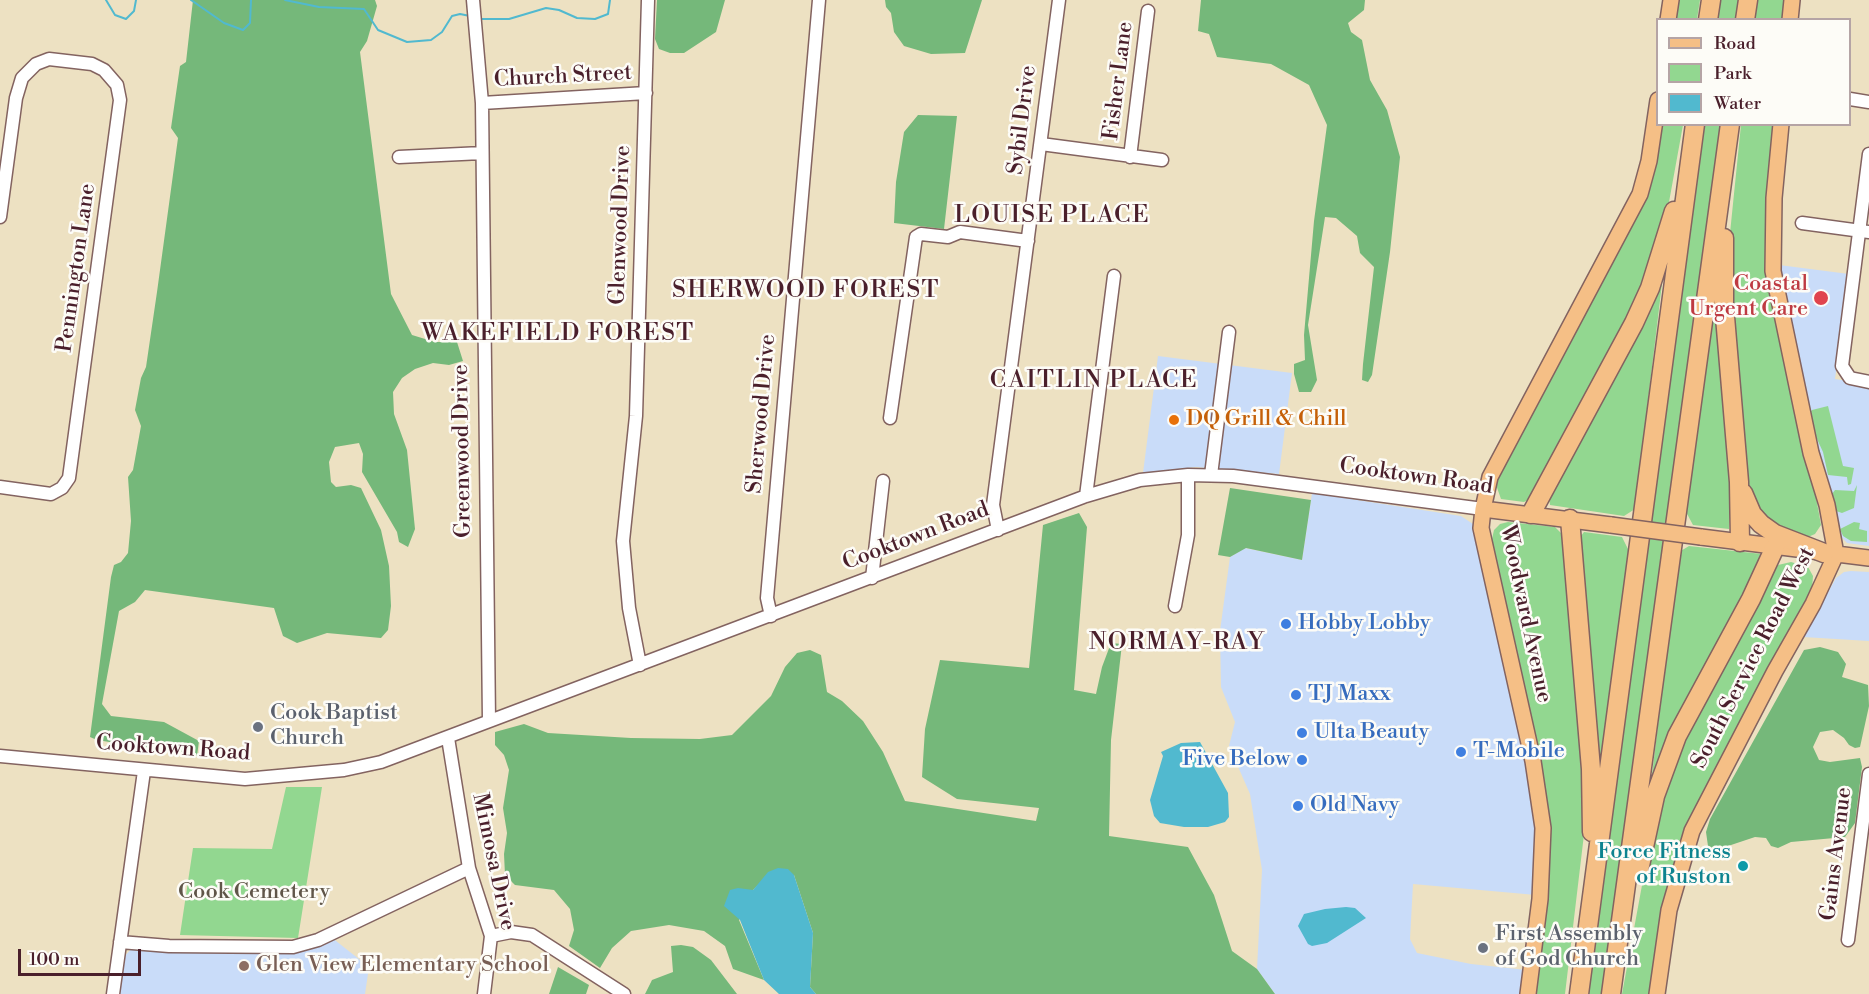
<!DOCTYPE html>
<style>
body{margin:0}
#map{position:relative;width:1869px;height:994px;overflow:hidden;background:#ede1c2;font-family:"Libre Bodoni",serif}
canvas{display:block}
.legend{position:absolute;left:1656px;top:18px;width:195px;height:108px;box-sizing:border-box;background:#fdfcf7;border:2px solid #b5a4a5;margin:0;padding:8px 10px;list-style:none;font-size:18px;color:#4a1f2b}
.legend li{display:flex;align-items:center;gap:12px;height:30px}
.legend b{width:30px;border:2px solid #b5a4a5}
.scale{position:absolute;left:18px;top:949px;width:123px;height:27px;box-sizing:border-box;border:3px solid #4a1f2b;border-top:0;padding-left:8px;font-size:18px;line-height:21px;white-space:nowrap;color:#4a1f2b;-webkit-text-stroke:4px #fdfcf7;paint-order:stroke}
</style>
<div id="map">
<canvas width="1869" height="994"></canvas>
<ul class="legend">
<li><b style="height:8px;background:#f5bf86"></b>Road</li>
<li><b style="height:16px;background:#92d790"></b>Park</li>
<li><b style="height:16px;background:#51b9cf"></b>Water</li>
</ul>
<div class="scale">100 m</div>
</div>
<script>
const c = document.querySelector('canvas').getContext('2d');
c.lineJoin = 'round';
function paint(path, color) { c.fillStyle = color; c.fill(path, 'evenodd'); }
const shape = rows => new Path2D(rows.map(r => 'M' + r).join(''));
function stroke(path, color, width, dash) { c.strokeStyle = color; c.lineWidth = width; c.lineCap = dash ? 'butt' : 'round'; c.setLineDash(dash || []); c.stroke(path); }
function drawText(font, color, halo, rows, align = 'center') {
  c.font = font + ' "Libre Bodoni",serif'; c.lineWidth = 5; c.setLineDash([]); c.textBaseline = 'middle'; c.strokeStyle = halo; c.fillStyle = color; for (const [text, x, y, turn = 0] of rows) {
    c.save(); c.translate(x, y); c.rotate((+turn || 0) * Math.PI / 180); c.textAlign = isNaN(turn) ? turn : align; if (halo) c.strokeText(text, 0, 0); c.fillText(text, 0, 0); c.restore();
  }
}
paint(shape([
 [1779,265,1849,274,1835,379,1869,384,1869,546,1847,543,1836,531,1789,335],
 [1158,356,1292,373,1279,474,1196,467,1143,473],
 [1312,493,1461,516,1476,526,1537,812,1536,895,1413,884,1410,939,1417,953,1471,964,1527,970,1524,994,1275,994,1257,969,1262,870,1250,794,1229,746,1235,722,1221,687,1220,631,1230,557,1245,548,1302,560],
 [1851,571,1869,572,1869,641,1803,637,1836,578,1844,572],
 [331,937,369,967,365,994,117,994,124,957,132,948,262,950]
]), '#c9dcf9');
paint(shape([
 [1676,0,1700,0,1697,19,1673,20],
 [1718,0,1739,0,1736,19,1716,20],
 [1758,0,1787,0,1785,19,1755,20],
 [1659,125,1683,125,1665,224,1645,285,1532,498,1524,502,1501,499,1495,482,1615,252],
 [1701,125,1722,125,1605,994,1583,994],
 [1741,125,1776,125,1767,227,1821,525,1815,534,1808,537,1794,536,1755,512,1746,479,1730,295,1729,243],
 [1664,267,1635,509,1624,516,1550,505,1549,498],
 [1715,284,1732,449,1729,529,1693,525,1685,510],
 [1828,406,1843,466,1854,468,1851,484,1848,485,1847,477,1828,475,1823,452,1811,426,1808,415,1812,410],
 [1857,485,1854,508,1842,513,1836,511,1832,494,1835,490,1854,491],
 [1508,522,1555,527,1564,536,1576,657,1585,826,1565,994,1536,994,1547,900,1550,837,1544,783,1490,548,1494,530,1500,524],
 [1854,522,1860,523,1859,529,1867,531,1867,542,1851,541,1843,536,1840,529],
 [1584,532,1622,537,1629,551,1597,791,1578,540],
 [1689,546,1762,554,1650,791,1679,552],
 [1791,562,1808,567,1813,576,1812,589,1775,667,1705,791,1653,994,1622,994,1654,820,1688,730,1771,575,1778,565],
 [286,787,322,787,298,938,180,935,193,848,272,849]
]), '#92d790');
paint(shape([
 [193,0,375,0,377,6,367,41,360,52,391,294,412,335,435,342,457,342,463,361,449,365,433,363,415,369,402,378,393,392,394,414,407,450,415,529,408,547,399,542,397,532,362,472,363,454,359,443,335,447,329,462,331,482,336,487,351,485,361,488,381,530,389,566,391,606,388,630,381,638,327,633,297,643,283,636,274,608,145,590,135,602,119,611,102,704,111,716,164,722,199,741,197,756,97,740,90,737,111,577,114,565,121,562,128,553,131,521,128,477,133,470,141,426,135,410,141,378,146,367,157,292,178,138,171,128,180,66,186,62],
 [657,0,725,0,716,32,684,53,670,53,659,49,655,39],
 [885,0,982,0,965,53,931,54,904,46,894,32,891,13,886,7],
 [1201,0,1365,0,1364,10,1348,23,1351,32,1362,40,1370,80,1387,110,1400,157,1390,252,1372,375,1368,382,1362,380,1363,364,1374,267,1360,253,1357,236,1336,218,1325,217,1308,325,1317,380,1311,392,1299,392,1294,374,1294,364,1305,360,1304,335,1314,221,1327,125,1309,85,1271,64,1217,57,1209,34,1198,31],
 [918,115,957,116,944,229,894,223,896,182,904,132],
 [1230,488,1311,500,1302,560,1246,548,1230,557,1218,555],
 [1079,513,1087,527,1074,690,1096,694,1102,667,1111,643,1122,644,1111,740,1109,836,1188,847,1214,895,1232,951,1257,969,1275,994,816,994,810,987,813,933,794,875,760,883,753,890,744,891,739,920,764,980,733,969,725,946,704,931,669,925,631,931,612,948,600,968,569,946,574,930,570,909,554,890,515,885,505,875,504,854,507,833,503,808,509,770,504,755,495,745,495,732,524,724,548,733,631,738,700,739,732,735,771,696,785,667,797,653,810,650,821,655,827,692,842,701,863,721,883,752,905,801,1036,821,1039,808,957,799,922,777,925,729,940,660,1029,668,1043,525],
 [1820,647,1838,652,1846,664,1842,677,1868,685,1869,706,1860,747,1855,748,1849,745,1844,738,1833,730,1820,732,1813,747,1819,760,1830,762,1860,758,1862,767,1855,823,1845,837,1791,842,1778,848,1771,846,1766,838,1755,837,1716,850,1708,846,1706,832,1710,819,1804,650],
 [681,945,693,947,711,960,737,994,645,994,652,980,673,972,671,946],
 [558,967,589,985,586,994,549,994]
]), '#75b87a');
paint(shape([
 [1200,742,1228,793,1229,817,1225,822,1208,827,1184,827,1160,823,1154,816,1150,800,1163,756,1161,752,1181,743],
 [778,868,788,869,794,875,813,933,810,987,816,994,779,994,764,980,740,920,724,906,730,890,738,888,753,890,768,872],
 [1346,907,1355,908,1366,918,1327,943,1312,946,1308,944,1298,926,1304,914,1325,909]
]), '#51b9cf');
stroke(shape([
 [106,0,115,15,126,19,134,11,136,0],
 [191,0,224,23,243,30,250,23,251,0],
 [285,0,319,7,364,9,378,30,407,42,431,40,442,32,452,16,460,14,470,16],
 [478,19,509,19,546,8,559,10,577,18,595,19,608,14,610,0]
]), '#51b9cf', 2);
const minor = shape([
 [473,0,482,103,489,721],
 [1850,99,1869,102],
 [482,103,646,93],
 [1041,144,1162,160],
 [1869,154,1842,366,1850,378,1869,382],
 [399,157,482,153],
 [1130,157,1148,11],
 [0,217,16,98,22,78,36,64,49,59,92,64,104,70,117,85,120,100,69,478,62,488,51,494,0,487],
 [1802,223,1869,232],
 [890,418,916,237,921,234,948,237,960,232,1028,241],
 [1211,475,1229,332],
 [1086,496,1114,276],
 [998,530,993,505,1059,0],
 [872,578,883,481],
 [1175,606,1188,535,1188,475],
 [771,616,767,598,819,0],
 [640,665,629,608,623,541,636,416,648,0],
 [448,738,469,868,491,936,484,994],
 [0,756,245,779,344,770,381,762,1086,496,1140,480,1188,475,1233,476,1483,509],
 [491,936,511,932,532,935,624,994],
 [1848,940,1869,774],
 [120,942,169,946,293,947,318,940,469,868],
 [113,994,144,771]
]);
const major = shape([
 [1668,20,1671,0],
 [1790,20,1792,0],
 [1483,509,1611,525],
 [1701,537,1869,558],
 [1528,994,1540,899,1543,828,1533,761,1481,528,1483,509,1490,477,1640,194,1649,161,1658,100],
 [1657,994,1669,910,1692,831,1775,671,1813,604,1836,554,1827,505,1811,453,1773,271,1774,198,1781,124]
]);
const highway = shape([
 [1708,20,1711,0],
 [1745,20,1748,0],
 [1724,238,1724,305,1739,482,1740,542],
 [1743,493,1752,514,1761,524,1775,534,1824,553],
 [1531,514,1634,323,1650,288,1674,211],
 [1570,519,1591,769,1592,832],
 [1639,870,1655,796,1677,736,1751,599,1775,547],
 [1579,994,1695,124],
 [1611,994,1730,124]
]);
stroke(minor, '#836360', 15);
stroke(major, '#836360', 18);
stroke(highway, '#836360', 21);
stroke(minor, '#fff', 12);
stroke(major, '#f5bf86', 15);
stroke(highway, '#f5bf86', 18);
const majorBridge = shape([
 [1611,525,1701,537]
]);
stroke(majorBridge, '#836360', 18, []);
stroke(majorBridge, '#f5bf86', 15);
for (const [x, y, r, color] of [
 [1821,298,8,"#e0444e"],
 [1174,420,6,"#e8710a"],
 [1286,624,6,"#3f7fe0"],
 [1296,695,6,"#3f7fe0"],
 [258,727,6,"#6b7280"],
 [1302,733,6,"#3f7fe0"],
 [1461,752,6,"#3f7fe0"],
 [1302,760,6,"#3f7fe0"],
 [1298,806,6,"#3f7fe0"],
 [1743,866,6,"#0f9aa8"],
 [1483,948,6,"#6b7280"],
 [244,966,6,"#8d6e63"]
]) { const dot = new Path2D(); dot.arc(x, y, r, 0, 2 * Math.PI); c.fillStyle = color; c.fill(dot); stroke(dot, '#fdfcf7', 2); }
drawText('22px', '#4a1f2b', '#fdfcf7', [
 ["Church Street",563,77,-3],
 ["Fisher Lane",1119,81,-83],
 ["Sybil Drive",1023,120,-83],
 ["Glenwood Drive",621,225,-88],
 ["Pennington Lane",77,268,-82],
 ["Sherwood Drive",762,414,-85],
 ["Greenwood Drive",463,451,-91],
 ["Cooktown Road",1416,477,8],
 ["Cooktown Road",916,537,-21],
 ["Woodward Avenue",1525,614,78],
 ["South Service Road West",1754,658,-63],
 ["Cooktown Road",173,749,4],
 ["Gains Avenue",1837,854,-83],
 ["Mimosa Drive",493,862,78]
]);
drawText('22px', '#be3a42', '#fdfcf7', [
 ["Coastal",1808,285],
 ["Urgent Care",1808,310]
], 'right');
drawText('22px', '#c56008', '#fdfcf7', [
 ["DQ Grill & Chill",1186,420]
], 'left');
drawText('22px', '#366cbe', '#fdfcf7', [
 ["Hobby Lobby",1298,624],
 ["TJ Maxx",1308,695],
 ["Ulta Beauty",1314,733],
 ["T-Mobile",1473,752],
 ["Five Below",1290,760,"right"],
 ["Old Navy",1310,806]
], 'left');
drawText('22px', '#5b616d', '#fdfcf7', [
 ["Cook Baptist",270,714],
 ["Church",270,739],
 ["First Assembly",1495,935],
 ["of God Church",1495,960]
], 'left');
drawText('22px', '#0d838f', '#fdfcf7', [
 ["Force Fitness",1731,853],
 ["of Ruston",1731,878]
], 'right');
drawText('22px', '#605649', '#fdfcf7', [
 ["Cook Cemetery",254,893]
]);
drawText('22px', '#785e54', '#fdfcf7', [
 ["Glen View Elementary School",256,966]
], 'left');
c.letterSpacing = '1.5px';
drawText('24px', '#4a1f2b', '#fdfcf7', [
 ["LOUISE PLACE",1052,216],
 ["SHERWOOD FOREST",806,291],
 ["WAKEFIELD FOREST",558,334],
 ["CAITLIN PLACE",1094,381],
 ["NORMAY-RAY",1177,643]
]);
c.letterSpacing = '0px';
</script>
